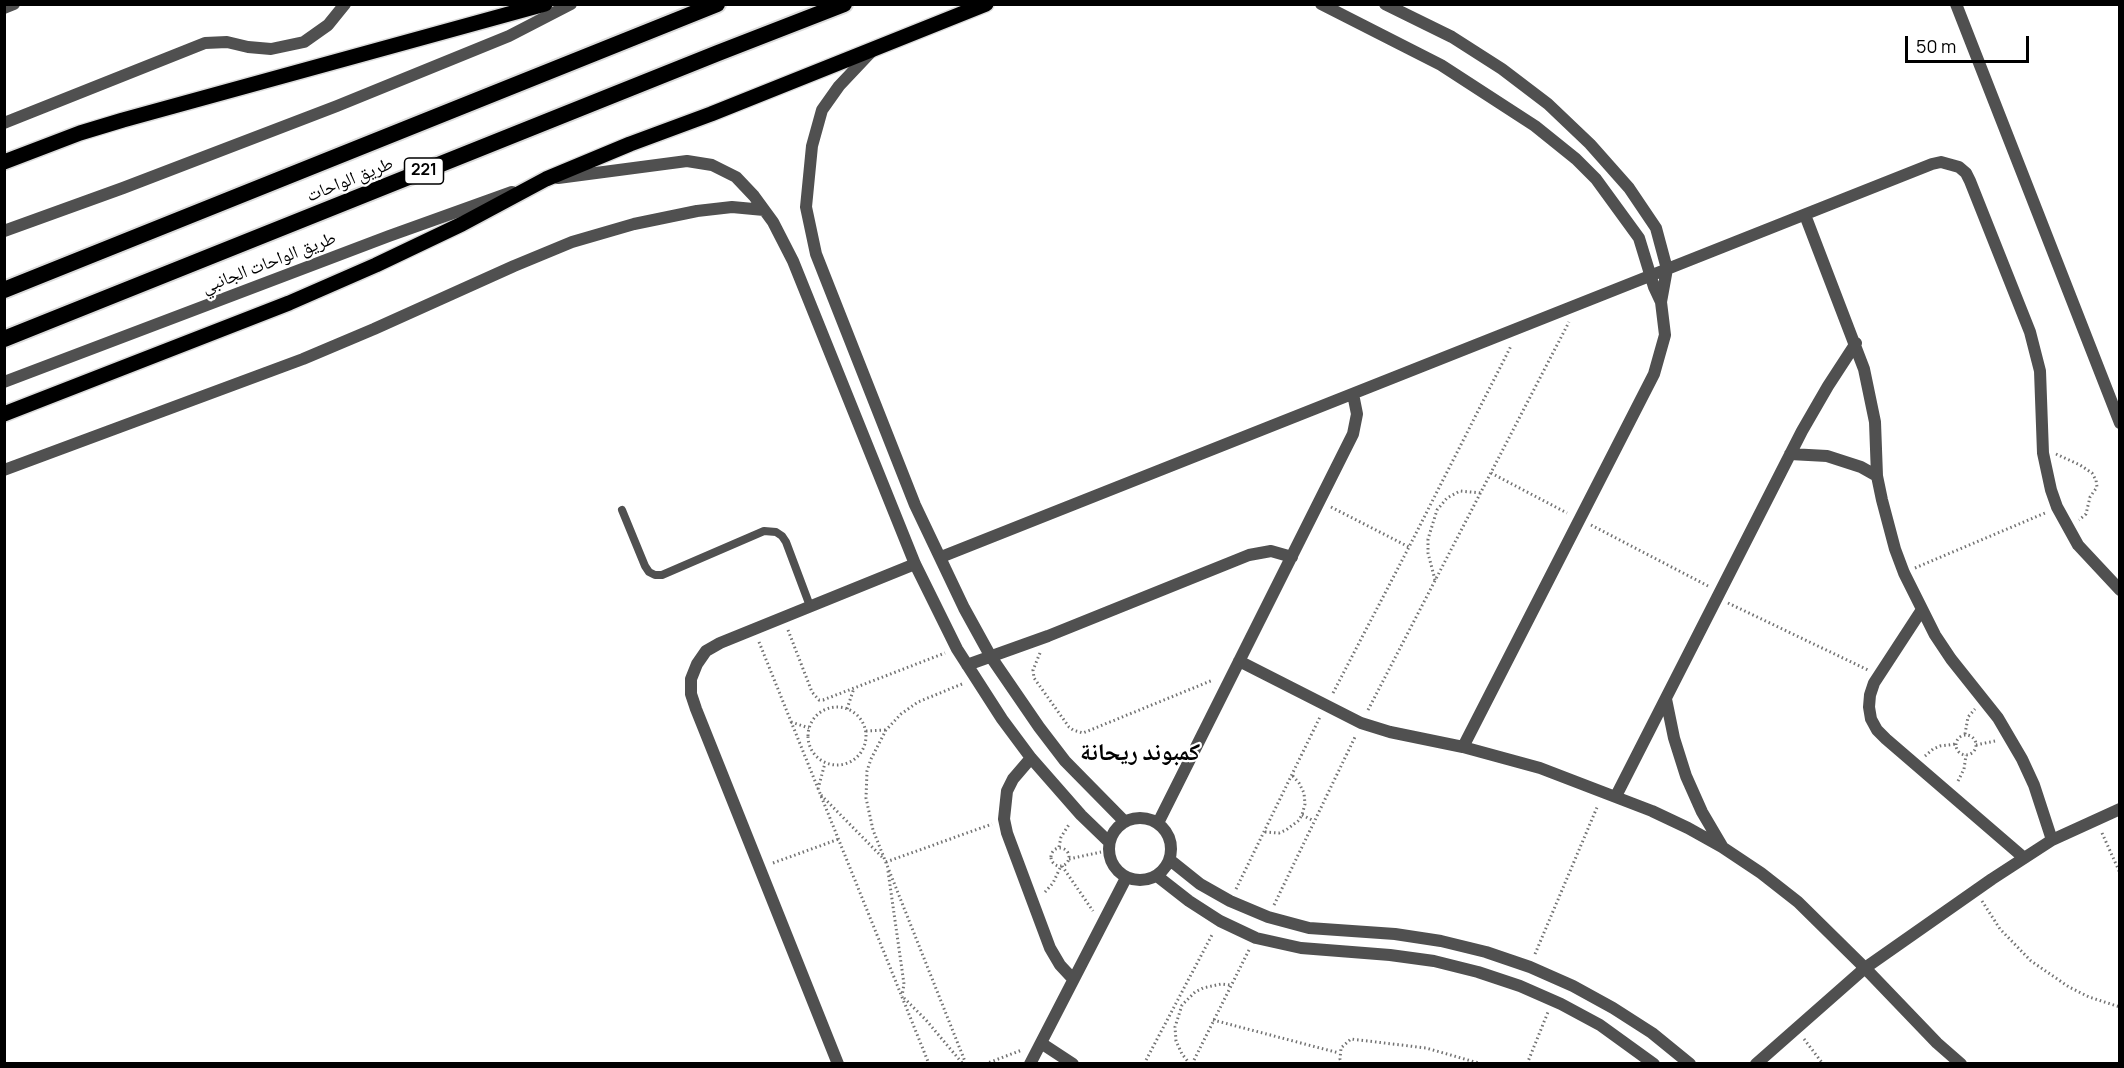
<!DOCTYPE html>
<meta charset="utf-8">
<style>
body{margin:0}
#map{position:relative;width:2124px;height:1068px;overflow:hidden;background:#fff;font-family:Manrope,sans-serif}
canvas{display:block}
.frame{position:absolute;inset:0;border:6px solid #000;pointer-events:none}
.scale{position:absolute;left:1905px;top:36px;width:124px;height:27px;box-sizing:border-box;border:3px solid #000;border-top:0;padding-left:8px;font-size:18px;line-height:21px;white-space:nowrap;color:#000;-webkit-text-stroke:4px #fff;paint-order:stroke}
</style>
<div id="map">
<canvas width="2124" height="1068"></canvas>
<div class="frame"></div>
<div class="scale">50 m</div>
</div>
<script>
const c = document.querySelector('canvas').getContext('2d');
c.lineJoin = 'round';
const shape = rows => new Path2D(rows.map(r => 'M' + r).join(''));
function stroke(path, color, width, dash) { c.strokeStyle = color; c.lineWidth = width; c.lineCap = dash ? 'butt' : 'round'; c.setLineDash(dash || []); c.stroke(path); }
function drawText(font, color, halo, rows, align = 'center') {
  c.font = font + ' Manrope,"Noto Naskh Arabic",sans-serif'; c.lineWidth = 4.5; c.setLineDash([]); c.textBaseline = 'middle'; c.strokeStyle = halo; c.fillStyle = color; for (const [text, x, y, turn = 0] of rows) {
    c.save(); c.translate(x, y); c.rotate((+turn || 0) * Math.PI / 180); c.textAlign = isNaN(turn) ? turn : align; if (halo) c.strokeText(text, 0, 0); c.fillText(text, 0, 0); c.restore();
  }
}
const primary = shape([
 [4,162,80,133,123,120,545,4],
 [4,414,289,303,376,265,462,224,546,179,630,144,711,114,986,4]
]);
const trunk = shape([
 [4,290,717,4],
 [4,339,718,53,844,4]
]);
stroke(primary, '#dbdbdb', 18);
stroke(trunk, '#dbdbdb', 20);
stroke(shape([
 [2056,454,2080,465,2092,473,2096,480,2097,487,2090,497,2086,514,2079,520],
 [1491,473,1567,513],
 [1331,507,1409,547],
 [1591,525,1708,586],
 [1915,568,2045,513],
 [1435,580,1428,553,1428,539,1437,510,1447,498,1460,491,1481,493],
 [1728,603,1868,670],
 [788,630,812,692,819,700,823,700,945,653],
 [759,642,929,1064],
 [1040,653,1033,670,1034,678,1069,727,1073,730,1083,733,1213,680],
 [962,684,918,702,901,714,886,730,871,759,867,771,866,798,873,830,966,1064],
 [1333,693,1409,547,1511,346],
 '808 736a29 29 0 1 1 58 0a29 29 0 1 1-58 0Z',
 [847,709,854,688],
 [1368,710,1569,322],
 [791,722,809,728],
 [866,731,886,730],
 [1965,734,1968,717,1975,709],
 '1956 745a10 10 0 1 1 20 0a10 10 0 1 1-20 0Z',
 [1976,745,1995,741],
 [1925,756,1933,749,1940,746,1956,744],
 [1958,781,1964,769,1966,755],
 [818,789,825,763],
 [821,795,884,859],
 [1302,815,1314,821],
 [1265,832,1279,833,1286,830,1298,821,1302,815,1305,804,1304,793,1299,783,1292,775],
 [2102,833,2120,873],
 [1059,847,1061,837,1070,823],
 '1051 857a9 9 0 1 1 18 0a9 9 0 1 1-18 0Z',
 [1069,859,1101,852],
 [886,862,992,824],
 [773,863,839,839],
 [1062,866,1093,911],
 [888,871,904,984,902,996],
 [1236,889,1320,717],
 [1045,892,1053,883,1061,866],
 [1982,901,2000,929,2031,961,2069,987,2089,997,2120,1007],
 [1274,905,1356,735],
 [1535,954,1598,805],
 [904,998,926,1020,963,1064],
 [1213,1020,1339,1053],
 [1804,1039,1823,1064],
 [985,1064,1022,1050],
 [1144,1064,1213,933],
 [1190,1064,1182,1054,1176,1041,1175,1027,1182,1005,1195,992,1203,988,1221,984,1230,985],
 [1192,1064,1249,950],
 [1342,1064,1340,1059,1341,1048,1351,1039,1426,1048,1482,1064],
 [1527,1064,1548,1012]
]), '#727272', 3, [1.5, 3]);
stroke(shape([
 [622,510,645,566,649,572,655,575,662,575,764,531,776,532,782,536,786,542,810,606]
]), '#505050', 8);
stroke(shape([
 [1321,4,1441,65,1535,126,1576,159,1596,179,1639,238,1654,287,1661,302,1665,335,1654,374,1463,747],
 [1385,4,1452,37,1502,69,1548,104,1590,144,1629,188,1656,228,1667,269,1661,302],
 [1956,4,2120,423],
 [4,8,14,4],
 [873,50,839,86,822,110,812,146,806,207,816,254,915,505,964,608,991,657,1039,727,1065,761,1125,822],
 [4,123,205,43,227,42,248,47,271,49,304,42,328,25,345,4],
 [558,178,687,161,712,165,736,177,754,196,773,222,793,261,915,564,957,649,1002,719,1031,758,1081,815,1109,842],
 [1805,215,1864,369,1875,422,1877,476,1882,500,1895,549,1904,573,1935,635,1951,659,1998,718,2022,759,2034,785,2052,840],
 [1790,454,1827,456,1861,467,1877,476],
 [4,470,303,359,374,329,514,266,572,242,634,224,697,211,732,207,764,210],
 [941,557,1932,164,1941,162,1959,167,1966,173,1970,181,2030,332,2040,371,2043,453,2051,490,2057,507,2078,545,2120,590],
 [1921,611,1874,683,1870,695,1869,707,1871,719,1877,730,1886,739,2023,857],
 [1239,661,1361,723,1390,732,1463,747,1540,768,1652,811,1688,828,1722,847,1761,873,1798,902,1865,968,1937,1043,1961,1064],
 [967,665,1048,636,1249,555,1271,551,1292,557],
 [1666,699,1674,738,1686,776,1702,812,1722,846],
 [1031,758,1013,779,1007,791,1004,819,1007,833,1050,948,1060,965,1073,979],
 [1616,796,1802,431,1828,386,1856,343],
 '1109 849a31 31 0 1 1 62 0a31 31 0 1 1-62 0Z',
 [1158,823,1353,434,1357,414,1353,394],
 [1170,860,1200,884,1230,901,1268,917,1309,928,1395,934,1441,941,1486,952,1530,967,1573,986,1613,1008,1652,1033,1690,1064],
 [1157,876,1189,901,1220,921,1256,938,1301,948,1390,955,1434,961,1478,972,1520,986,1561,1004,1600,1025,1654,1064],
 [1041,1043,1073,1064],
 [838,1064,696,709,691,694,691,679,697,664,706,651,720,643,915,564],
 [1030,1064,1126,878],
 [1756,1064,1865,968,1992,879,2052,840,2120,809]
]), '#505050', 12);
stroke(shape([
 [4,231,123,188,337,106,509,36,571,4],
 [4,382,389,236,512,192]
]), '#505050', 12);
stroke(primary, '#000', 15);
stroke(trunk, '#000', 16);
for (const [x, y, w] of [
 [424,171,39]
]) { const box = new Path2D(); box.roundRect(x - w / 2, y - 13, w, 26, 4.5); c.fillStyle = '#fff'; c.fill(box); stroke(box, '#000', 1.5); }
drawText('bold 16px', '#000', null, [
 ["221",424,171]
]);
drawText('18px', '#000', '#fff', [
 ["طريق الواحات",350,180,-22],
 ["طريق الواحات الجانبي",269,263,-21]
]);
drawText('bold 24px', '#000', '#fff', [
 ["كمبوند ريحانة",1140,753]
]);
</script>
